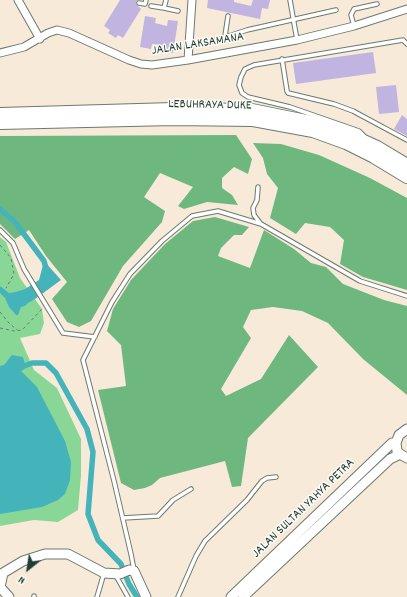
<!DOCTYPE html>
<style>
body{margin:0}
#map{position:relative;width:407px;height:597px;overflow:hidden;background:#f8ead9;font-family:Dekko,sans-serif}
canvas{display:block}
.north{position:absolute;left:8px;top:549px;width:40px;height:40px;-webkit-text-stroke:3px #fdfcf7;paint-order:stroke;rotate:210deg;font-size:11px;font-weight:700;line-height:16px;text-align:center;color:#1f3d34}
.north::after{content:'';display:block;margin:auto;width:14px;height:18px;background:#1f3d34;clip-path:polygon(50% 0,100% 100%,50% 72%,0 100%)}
</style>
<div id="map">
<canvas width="407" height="597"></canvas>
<div class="north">N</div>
</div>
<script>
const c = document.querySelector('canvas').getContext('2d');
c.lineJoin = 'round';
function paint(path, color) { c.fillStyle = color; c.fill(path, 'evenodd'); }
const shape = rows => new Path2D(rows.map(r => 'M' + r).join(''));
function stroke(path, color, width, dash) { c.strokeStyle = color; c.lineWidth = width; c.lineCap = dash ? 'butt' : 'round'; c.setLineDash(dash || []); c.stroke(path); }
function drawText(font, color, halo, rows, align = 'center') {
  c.font = font + ' Dekko,sans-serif'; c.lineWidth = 3; c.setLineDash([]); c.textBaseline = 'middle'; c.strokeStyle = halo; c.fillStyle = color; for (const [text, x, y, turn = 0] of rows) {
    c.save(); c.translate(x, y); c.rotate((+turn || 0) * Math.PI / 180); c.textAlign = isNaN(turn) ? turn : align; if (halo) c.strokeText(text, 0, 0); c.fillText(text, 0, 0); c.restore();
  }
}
paint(shape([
 [0,237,6,242,20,278,42,309,44,323,40,334,20,338,34,370,57,388,81,439,81,475,78,510,58,522,34,520,0,526]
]), '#88d796');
paint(shape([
 [236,135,252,159,248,174,234,167,222,178,222,188,232,195,238,205,207,202,184,209,178,206,193,187,160,173,144,197,165,211,162,222,123,266,91,321,79,327,67,322,52,299,67,282,46,256,29,230,15,239,0,224,0,136],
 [253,143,281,144,319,155,370,178,407,198,407,290,363,277,340,264,344,240,330,227,305,223,296,234,270,218,278,188,267,174,263,158],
 [215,217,249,227,242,235,234,235,221,248,218,256,250,268,264,230,294,249,311,263,326,267,343,284,384,300,407,306,407,395,363,359,328,323,302,311,273,307,251,310,243,327,251,338,221,389,226,396,261,379,289,335,318,367,248,438,241,486,232,487,225,461,160,478,152,485,145,488,134,490,121,483,98,390,126,386,121,345,107,331,113,309,131,280,165,244,193,221]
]), '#6eb87f');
paint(shape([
 [44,261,61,280,35,299,28,303,25,306,21,307,18,315,16,315,9,307,5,298,0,293,0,286,9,293,16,292,25,289,39,280],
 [12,355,23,357,26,368,21,371,37,387,65,441,71,462,70,480,65,494,58,500,42,507,0,514,0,366,4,365]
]), '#44b4ba');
stroke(shape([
 [0,209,15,222,44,261,46,268],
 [19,368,32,363,46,363,56,373,87,429,93,452,88,514,98,540,121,564,129,584,137,597]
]), '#44b4ba', 5.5);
paint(shape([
 [120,0,138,0,136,2,136,4,141,9,123,38,118,35,116,38,108,33,110,30,104,26],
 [208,0,234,0,234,2,251,6,253,0,270,0,268,9,262,8,260,19,207,8],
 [145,16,156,18,155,23,167,26,168,20,178,21,173,53,161,51,162,45,152,44,151,49,140,47],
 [373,52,376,73,296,84,293,63],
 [396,85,399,112,379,114,376,87],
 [402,115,407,119,407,136,394,129]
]), '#c1b4e1');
const lane = shape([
 [166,0,164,8,178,11],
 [290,0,297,40],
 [139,3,145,4,146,0],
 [151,6,164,8],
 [354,26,351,15,354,9,377,4],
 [225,36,228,16],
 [207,43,247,30,336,10],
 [282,59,287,91,288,93,334,104,353,111,407,140],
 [364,136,359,131,290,107,248,97,242,93,239,85,241,77,245,69,254,65,403,40,407,44],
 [258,187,257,200,253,208,254,215,260,223],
 [0,230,13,243,24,269,63,333,95,337],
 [123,518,158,516,173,500,191,489],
 [134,570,131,554,114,481,83,360,112,302,130,274,162,241,192,216,218,211,261,224,360,281,407,296],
 [115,574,128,597],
 [34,596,34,597],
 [97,597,104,573],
 [178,597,196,556,205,541,247,500,262,481,267,478,276,477]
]);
const street = shape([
 [18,0,40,39],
 [0,53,24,47,48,33,57,30,69,33,129,60,141,64,152,65,188,60,297,40,354,26,407,9],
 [188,60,192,0]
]);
const secondary = shape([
 [407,429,399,435,396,443,397,451,400,454,407,458],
 [9,597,0,587,3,573,23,561,45,554,68,554,104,573,120,574,129,570,134,571,146,597],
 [231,597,392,443,396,443],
 [243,597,390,459,400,454]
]);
const highway = shape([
 [0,114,173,109,252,110,316,123,348,134,377,147,407,165],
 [0,123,173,119,253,120,313,131,346,143,374,157,407,177]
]);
stroke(lane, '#6b7a6e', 5.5);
stroke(street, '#6b7a6e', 9);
stroke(secondary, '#6b7a6e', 11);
stroke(highway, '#6b7a6e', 14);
stroke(shape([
 [0,245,11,258,14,274,6,288],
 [0,312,8,322,17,330],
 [0,328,14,331,22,330,43,308]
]), '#6b7a6e', 1, [3, 3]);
stroke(lane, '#fff', 3.5);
stroke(street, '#fff', 7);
stroke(secondary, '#fff', 9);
stroke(highway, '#fff', 12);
drawText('13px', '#1f3d34', '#fdfcf7', [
 ["JALAN LAKSAMANA",198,45,-9],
 ["LEBUHRAYA DUKE",210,106,1],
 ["JALAN SULTAN YAHYA PETRA",304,509,-44]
]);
</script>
